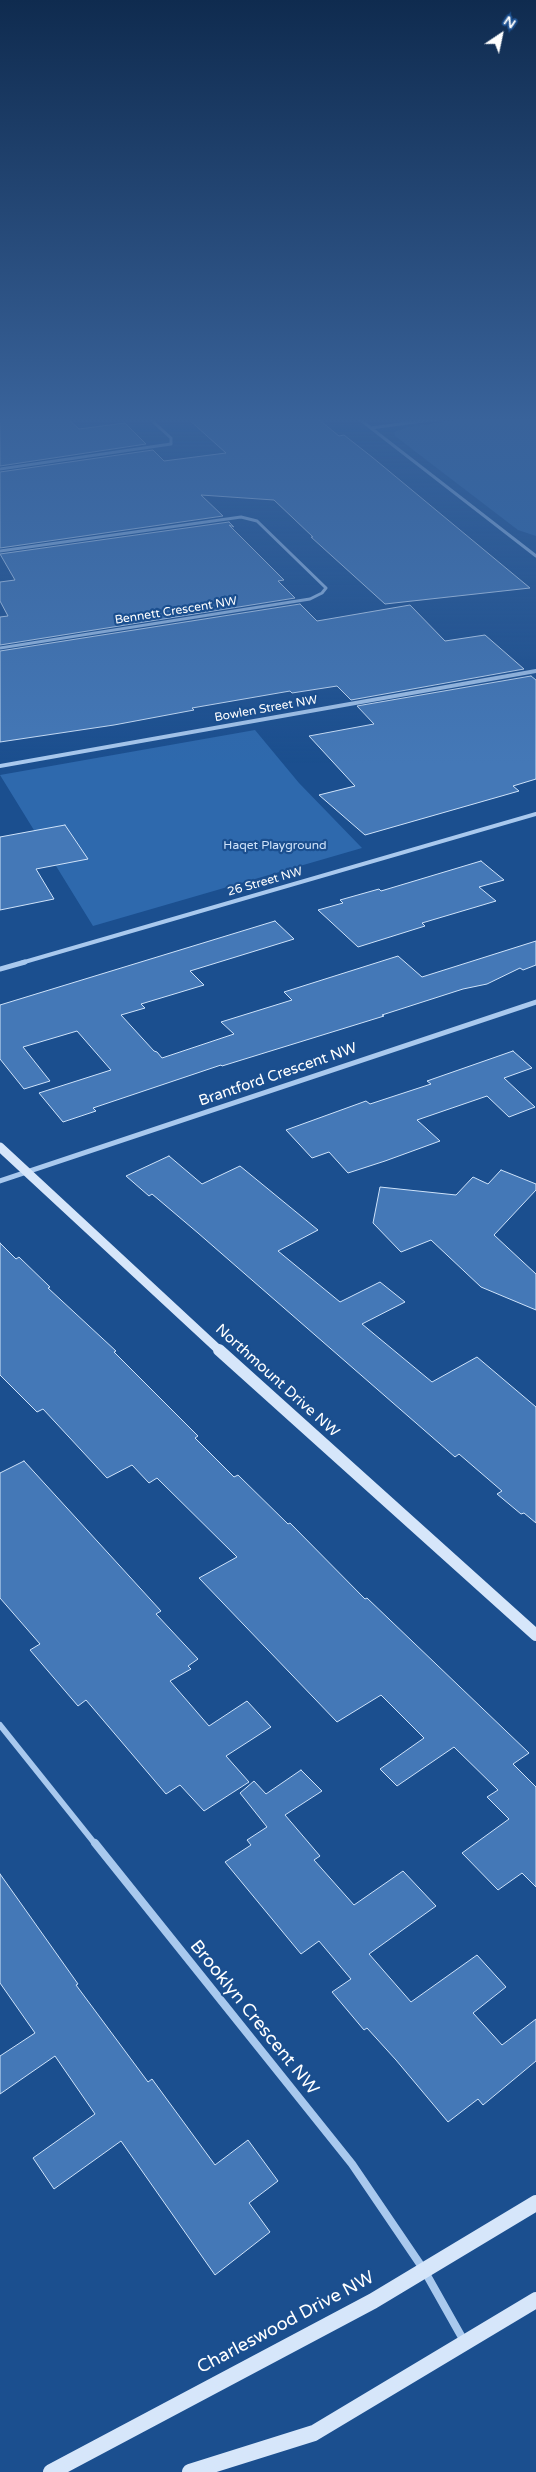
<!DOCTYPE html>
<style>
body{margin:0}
#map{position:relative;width:536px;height:2472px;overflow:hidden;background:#1b4f8f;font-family:"Varela Round",sans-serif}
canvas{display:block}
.north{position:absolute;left:476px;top:10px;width:50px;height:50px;-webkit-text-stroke:4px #1b4f8f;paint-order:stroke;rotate:34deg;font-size:14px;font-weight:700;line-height:20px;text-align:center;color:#fff}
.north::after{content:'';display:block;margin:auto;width:18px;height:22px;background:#fff;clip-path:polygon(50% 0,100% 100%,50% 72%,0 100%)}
</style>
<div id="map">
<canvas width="536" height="2472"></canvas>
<div class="north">N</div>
</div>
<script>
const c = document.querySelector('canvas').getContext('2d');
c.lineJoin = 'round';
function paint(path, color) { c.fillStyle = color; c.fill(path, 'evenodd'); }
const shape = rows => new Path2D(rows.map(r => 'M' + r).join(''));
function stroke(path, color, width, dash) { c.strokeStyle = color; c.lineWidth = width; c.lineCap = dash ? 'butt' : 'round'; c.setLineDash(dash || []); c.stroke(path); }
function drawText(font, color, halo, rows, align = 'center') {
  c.font = font + ' "Varela Round",sans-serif'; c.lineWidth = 4.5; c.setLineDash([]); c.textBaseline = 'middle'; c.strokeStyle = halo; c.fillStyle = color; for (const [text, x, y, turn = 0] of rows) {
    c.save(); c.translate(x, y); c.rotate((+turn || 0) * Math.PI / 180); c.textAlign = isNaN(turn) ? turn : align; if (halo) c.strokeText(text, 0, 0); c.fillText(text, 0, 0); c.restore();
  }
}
paint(shape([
 [472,418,536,418,536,536,518,530,395,436,394,432,408,427],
 [255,730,299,783,362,848,93,926,0,775]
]), '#2e69ad');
const building = shape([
 [0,418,67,418,79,429,125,423,146,444,0,466,0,418],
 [187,418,317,418,339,436,344,435,372,457,530,588,385,604,311,537,313,537,274,500,201,495,223,516,0,548,0,472,153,450,164,461,226,453,187,418],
 [229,522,234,527,229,525,284,580,278,581,295,598,0,645,0,617,8,616,0,601,0,582,15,580,0,554,229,522],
 [300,604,317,621,410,605,445,641,485,635,524,669,351,700,337,686,292,693,290,691,192,708,194,710,114,725,0,742,0,651,300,604],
 [531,676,536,680,536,779,513,786,519,791,365,835,319,795,355,786,309,736,374,724,357,706,531,676],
 [65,825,88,859,36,869,54,899,0,910,0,837,65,825],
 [481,861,504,880,479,887,496,901,422,923,425,926,358,947,318,910,343,903,340,900,379,889,381,891,481,861],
 [275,921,294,939,190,971,204,985,141,1004,145,1008,121,1015,154,1051,157,1052,162,1058,234,1034,221,1022,292,1000,284,992,398,956,422,977,536,941,536,965,523,970,520,968,487,984,463,989,382,1015,384,1016,222,1066,221,1065,93,1108,96,1111,63,1122,39,1093,111,1070,77,1031,23,1047,50,1081,24,1089,0,1059,0,1005,275,921],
 [513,1051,532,1068,504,1078,535,1107,509,1117,487,1096,417,1120,440,1141,385,1161,348,1173,329,1152,312,1158,286,1130,366,1101,370,1104,431,1084,427,1081,513,1051],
 [169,1156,202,1184,240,1166,318,1230,278,1251,340,1302,380,1282,405,1302,362,1324,432,1382,477,1357,536,1407,536,1523,524,1513,521,1514,497,1494,502,1491,459,1454,455,1457,198,1233,152,1194,149,1196,126,1176,169,1156],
 [501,1170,536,1184,536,1190,494,1235,536,1274,536,1310,481,1287,431,1240,401,1252,373,1223,380,1187,456,1195,473,1177,488,1184,501,1170],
 [0,1243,16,1259,19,1257,50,1287,48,1288,116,1351,114,1352,198,1436,195,1438,234,1477,238,1475,288,1524,290,1523,365,1599,367,1598,529,1753,513,1764,536,1787,536,1887,522,1873,498,1890,462,1853,509,1819,487,1797,498,1790,454,1747,397,1786,380,1769,424,1738,381,1695,337,1722,199,1578,237,1557,157,1478,149,1483,132,1465,107,1478,43,1409,37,1412,0,1375,0,1243],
 [24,1461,161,1611,156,1614,198,1659,188,1666,191,1669,170,1681,209,1726,247,1701,271,1727,226,1756,249,1782,204,1811,180,1785,166,1794,86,1700,78,1706,30,1650,40,1644,0,1598,0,1473,24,1461],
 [301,1770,322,1791,285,1815,320,1856,314,1860,354,1905,403,1871,436,1906,369,1954,411,2002,477,1955,506,1987,473,2013,502,2045,536,2019,536,2061,483,2105,478,2099,448,2122,396,2060,367,2028,364,2030,332,1992,351,1979,319,1941,301,1954,225,1862,251,1845,247,1840,267,1827,240,1793,254,1781,266,1794,301,1770],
 [0,1874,78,1984,76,1985,148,2082,152,2079,215,2165,248,2140,278,2181,249,2203,270,2232,215,2275,121,2141,54,2189,33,2158,95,2114,55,2056,0,2094,0,2056,35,2033,0,1983,0,1874]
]);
paint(building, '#4478b7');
stroke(building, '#cfe3fa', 1);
stroke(shape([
 [358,418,536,556],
 [371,428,445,418],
 [0,469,171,444,171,438,149,418],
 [0,551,241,517,257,521,326,588,322,593,310,599,0,648]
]), '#a9c9ee', 3);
stroke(shape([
 [0,766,536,671],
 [21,963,536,814]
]), '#a9c9ee', 4);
stroke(shape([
 [0,969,25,962],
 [0,1181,536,1002]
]), '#a9c9ee', 5);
stroke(shape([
 [0,1725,96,1845]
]), '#a9c9ee', 6);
stroke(shape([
 [95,1843,352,2164,424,2270,464,2341]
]), '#a9c9ee', 8);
stroke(shape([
 [0,1147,220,1351]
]), '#d6e6fa', 9);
stroke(shape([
 [219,1350,536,1635]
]), '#d6e6fa', 12);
stroke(shape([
 [51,2472,373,2301,536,2203],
 [190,2472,314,2433,536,2300]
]), '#d6e6fa', 16);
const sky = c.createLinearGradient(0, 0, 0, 764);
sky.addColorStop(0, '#0f2b4f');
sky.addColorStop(0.55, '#39639b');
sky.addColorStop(1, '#39639b00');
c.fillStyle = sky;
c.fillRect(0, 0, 536, 764);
drawText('12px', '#fff', '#1b4f8f', [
 ["Bennett Crescent NW",176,611,-9],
 ["Bowlen Street NW",266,709,-10],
 ["26 Street NW",265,882,-16]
]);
drawText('12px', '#cfe3fa', '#1b4f8f', [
 ["Haqet Playground",275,846]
]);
drawText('15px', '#fff', '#1b4f8f', [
 ["Brantford Crescent NW",278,1075,-19],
 ["Northmount Drive NW",277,1381,42]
]);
drawText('18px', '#fff', '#1b4f8f', [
 ["Brooklyn Crescent NW",254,2018,51],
 ["Charleswood Drive NW",286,2323,-28]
]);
</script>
